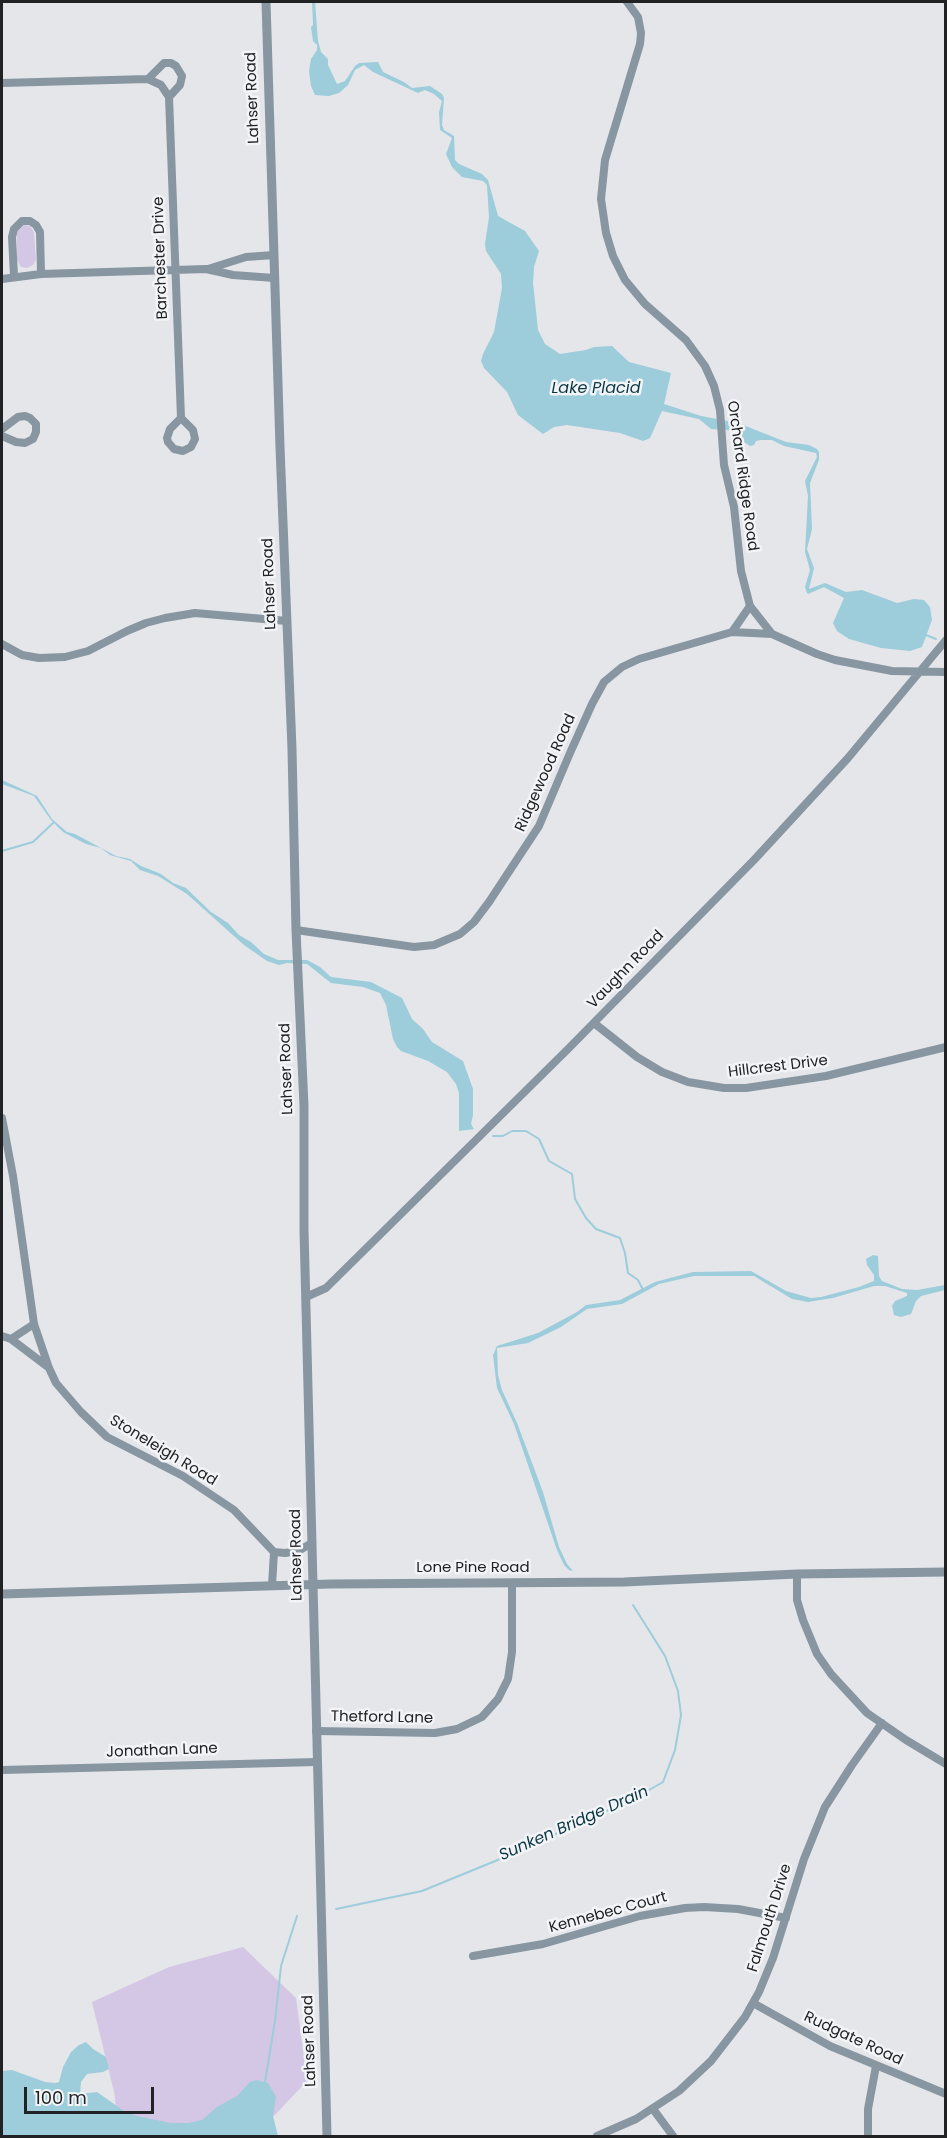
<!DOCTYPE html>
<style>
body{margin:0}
#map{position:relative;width:947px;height:2138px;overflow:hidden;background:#e4e6ea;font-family:Poppins,sans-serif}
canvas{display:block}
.frame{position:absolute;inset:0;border:3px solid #212223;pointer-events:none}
.scale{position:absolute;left:24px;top:2087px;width:130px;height:27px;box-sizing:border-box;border:3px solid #212223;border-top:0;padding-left:8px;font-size:18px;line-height:21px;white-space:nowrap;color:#212223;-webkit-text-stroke:4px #f2f4f7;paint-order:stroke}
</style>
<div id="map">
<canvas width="947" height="2138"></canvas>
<div class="frame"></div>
<div class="scale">100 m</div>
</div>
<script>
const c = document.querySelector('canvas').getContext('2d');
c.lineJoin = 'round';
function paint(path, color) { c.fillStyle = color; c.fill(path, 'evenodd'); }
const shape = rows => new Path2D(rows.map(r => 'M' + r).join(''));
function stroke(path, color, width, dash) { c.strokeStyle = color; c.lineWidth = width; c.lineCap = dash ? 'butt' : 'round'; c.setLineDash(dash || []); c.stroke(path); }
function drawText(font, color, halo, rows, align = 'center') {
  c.font = font + ' Poppins,sans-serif'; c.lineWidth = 5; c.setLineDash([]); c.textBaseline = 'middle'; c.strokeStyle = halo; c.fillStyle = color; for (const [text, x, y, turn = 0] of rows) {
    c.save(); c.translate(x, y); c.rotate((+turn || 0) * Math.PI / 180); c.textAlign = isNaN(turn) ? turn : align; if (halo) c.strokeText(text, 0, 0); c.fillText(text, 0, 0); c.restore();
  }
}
paint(shape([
 [24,225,30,226,34,232,36,260,33,265,27,268,21,267,17,260,17,231],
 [243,1947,296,1998,307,2081,255,2136,117,2136,115,2096,92,2002,169,1967]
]), '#d4c7e6');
paint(shape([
 [312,2,315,2,318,41,321,52,328,59,328,65,337,84,345,81,355,66,359,63,378,62,383,72,404,82,412,88,430,86,442,94,444,98,442,125,444,130,454,136,455,160,459,164,482,174,488,180,498,216,525,231,539,251,534,267,533,283,538,330,545,344,560,354,586,350,594,347,612,346,629,362,671,373,664,404,701,416,738,423,786,442,809,445,817,449,819,452,819,460,810,483,812,529,807,549,814,568,809,589,825,583,846,592,862,590,897,603,914,599,924,600,930,607,932,620,922,647,910,651,881,648,849,639,837,631,833,623,844,598,824,587,808,594,807,593,805,587,810,570,805,552,808,496,805,481,817,457,816,453,784,446,772,440,761,440,756,441,754,445,750,446,744,442,739,431,711,429,699,419,662,411,650,438,643,441,620,433,567,425,554,427,543,434,518,415,507,392,484,368,481,361,483,354,494,332,502,288,501,274,486,251,485,244,489,217,487,185,483,181,462,177,452,167,446,154,452,138,440,130,439,112,442,101,434,94,425,90,418,93,373,72,364,65,355,70,348,85,339,93,329,96,315,95,311,86,309,71,311,59,317,50,317,45,313,41,311,27,313,25],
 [2,780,37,796,52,819,67,832,75,834,116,856,130,859,141,866,161,874,173,883,186,888,211,912,228,923,239,935,251,942,264,954,278,960,307,960,320,967,331,977,371,982,402,998,412,1019,423,1029,432,1042,463,1061,473,1089,473,1115,471,1124,474,1129,459,1131,459,1093,456,1084,447,1072,428,1061,401,1051,397,1047,393,1039,386,1005,380,993,363,987,331,983,307,964,287,963,279,965,267,961,244,945,187,894,158,876,140,870,131,861,110,855,101,848,86,844,63,832,51,820,34,796,2,784],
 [873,1255,878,1256,879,1276,882,1281,902,1289,917,1290,945,1285,945,1290,921,1296,916,1301,911,1314,901,1317,894,1315,892,1306,895,1301,907,1296,907,1293,885,1286,874,1286,833,1298,808,1302,792,1299,754,1276,694,1276,659,1284,622,1304,587,1309,561,1327,528,1343,497,1348,498,1375,502,1390,517,1423,543,1492,559,1547,567,1564,573,1571,569,1570,564,1565,557,1550,514,1424,497,1388,493,1355,497,1346,538,1333,577,1312,586,1305,620,1300,655,1282,693,1272,751,1271,786,1291,811,1298,821,1297,859,1287,874,1281,874,1275,867,1265,866,1259],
 [86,2042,93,2049,106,2057,109,2069,103,2072,87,2074,81,2082,80,2094,97,2092,124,2111,137,2116,171,2123,188,2123,202,2120,217,2107,237,2096,250,2082,256,2080,268,2083,276,2097,273,2116,278,2136,2,2136,2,2071,12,2070,45,2082,55,2083,59,2082,63,2067,71,2052,79,2045]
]), '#9dccdb');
stroke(shape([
 [926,635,936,639],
 [2,851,33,842,53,823],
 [493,1136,503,1136,512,1131,526,1131,539,1139,549,1161,572,1174,575,1199,586,1218,596,1229,620,1238,625,1253,628,1273,638,1280,642,1288],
 [336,1909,422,1891,505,1857,635,1798,663,1782,675,1750,681,1715,678,1691,665,1656,633,1605],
 [265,2082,275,2021,281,1966,297,1916]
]), '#9dccdb', 2);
stroke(shape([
 [627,2,638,17,641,33,640,44,605,160,601,199,606,233,613,256,625,280,645,304,686,340,705,366,714,386,720,410,724,465,734,507,741,571,750,606,772,634,817,654,835,660,892,671,946,672],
 [148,79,164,63,171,63,176,66,182,76,180,85,169,97],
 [2,83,148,79,161,85,169,97,181,418],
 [208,269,246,257,274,255],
 [14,276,12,237,14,229,22,221,30,221,36,225,40,232,41,274],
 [2,279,41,274,206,269,233,275,274,278],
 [181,418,193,430,195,439,191,447,183,451,174,449,168,442,167,438,170,429,181,418],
 [2,429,18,417,25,416,30,418,36,424,36,432,33,439,25,443,16,442,2,436],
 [732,632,772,634],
 [2,644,22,655,39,658,65,657,88,651,127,631,146,623,165,618,195,613,287,621],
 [296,930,414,947,434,945,460,934,474,922,489,902,539,826,570,753,592,704,604,682,622,667,639,659,732,632,750,606],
 [594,1023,637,1057,662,1072,688,1082,724,1088,746,1088,826,1076,946,1047],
 [2,1118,13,1176,34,1324,49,1368,56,1383,81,1412,107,1437,183,1476,234,1510,274,1552,272,1586],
 [306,1297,326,1288,568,1049,754,860,848,758,946,640],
 [2,1336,11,1339,34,1324],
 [11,1339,48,1367],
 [274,1552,285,1553,298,1551,312,1543],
 [797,1574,797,1600,803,1620,817,1654,831,1674,867,1713,906,1740,946,1764],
 [316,1731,435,1733,457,1729,482,1717,498,1699,508,1679,512,1652,512,1583],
 [2,1770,317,1762],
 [473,1956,543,1944,640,1916,685,1908,704,1907,738,1909,786,1918],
 [753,2003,830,2046,946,2094],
 [653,2109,673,2136],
 [597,2136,636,2119,679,2091,711,2061,745,2017,759,1992,773,1958,804,1859,825,1807,852,1765,882,1723],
 [868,2136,868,2109,876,2066]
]), '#8796a1', 8);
stroke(shape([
 [266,2,280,447,292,749,296,930,304,1106,304,1230,327,2136],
 [2,1594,331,1584,624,1582,797,1574,946,1572]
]), '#8796a1', 9);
drawText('15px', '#212223', '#f2f4f7', [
 ["Lahser Road",253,98,-92],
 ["Barchester Drive",161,258,-92],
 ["Orchard Ridge Road",742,476,82],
 ["Lahser Road",270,584,-92],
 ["Ridgewood Road",546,773,-66],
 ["Vaughn Road",626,970,-46],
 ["Hillcrest Drive",778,1067,-7],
 ["Lahser Road",287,1069,-92],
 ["Stoneleigh Road",163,1451,31],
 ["Lahser Road",297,1555,-91],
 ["Lone Pine Road",473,1568],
 ["Thetford Lane",382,1718,1],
 ["Jonathan Lane",162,1751,-2],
 ["Kennebec Court",608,1913,-15],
 ["Falmouth Drive",770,1918,-72],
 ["Rudgate Road",853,2039,25],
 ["Lahser Road",310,2041,-92]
]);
drawText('italic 16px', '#0b3742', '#f2f4f7', [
 ["Lake Placid",596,389],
 ["Sunken Bridge Drain",574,1824,-24]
]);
</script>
